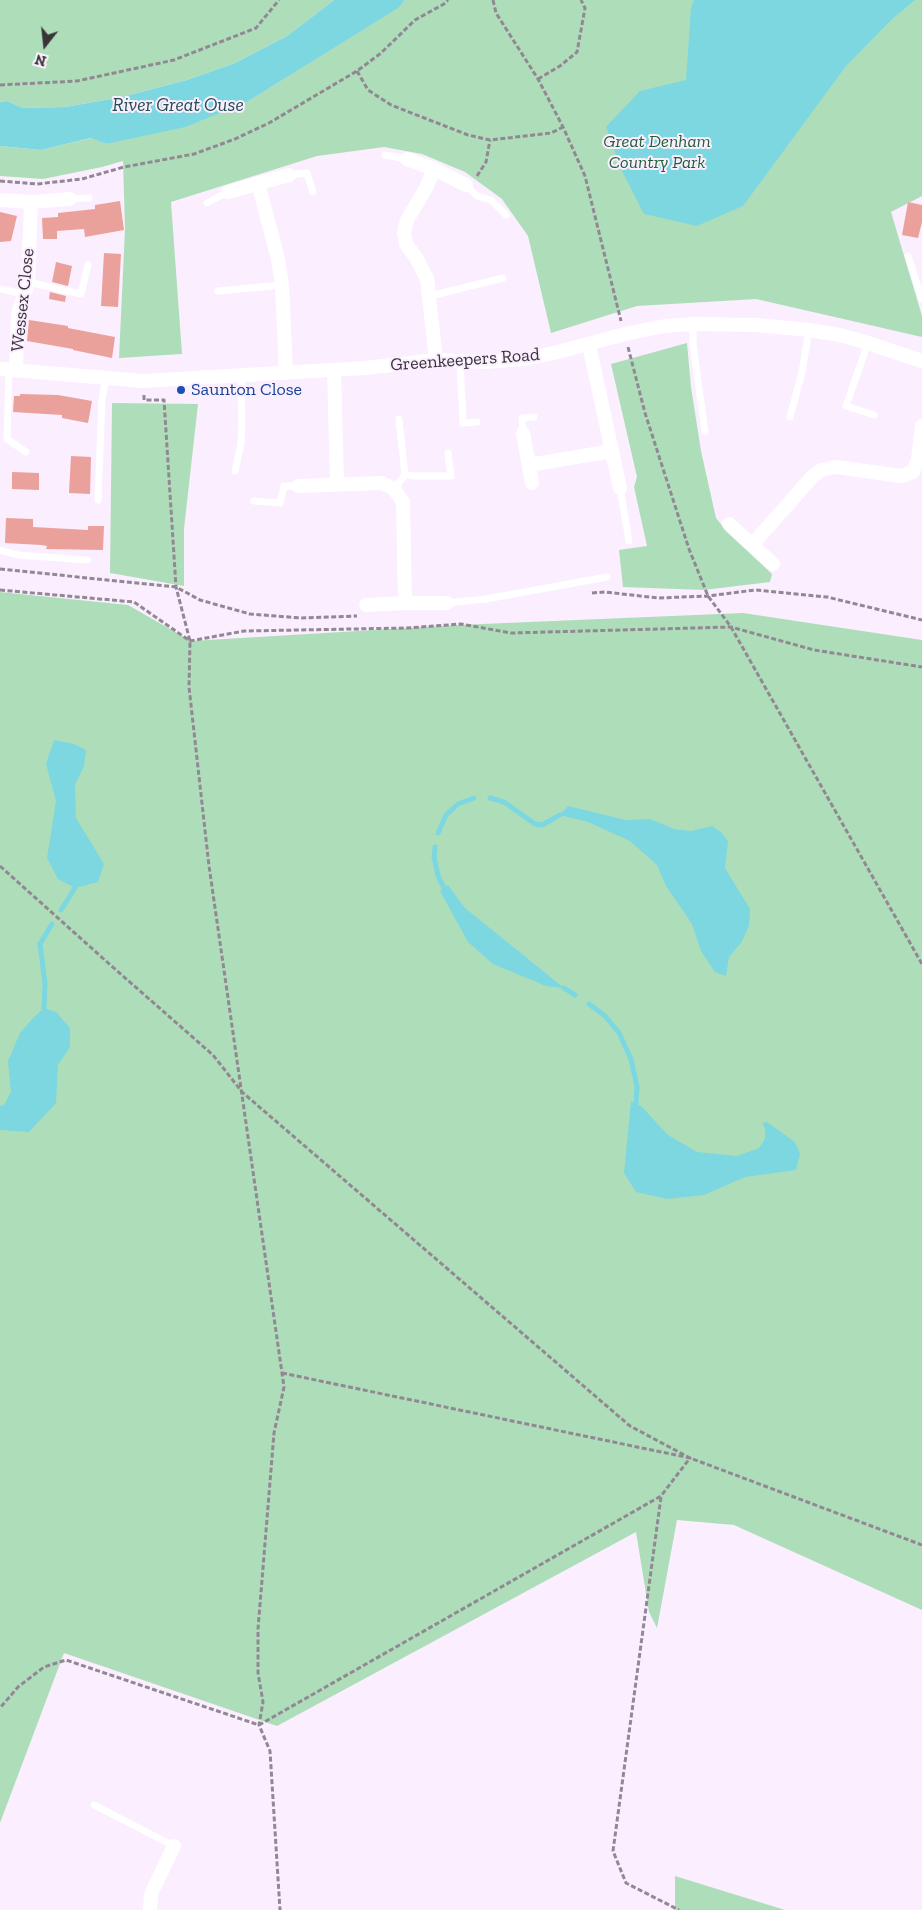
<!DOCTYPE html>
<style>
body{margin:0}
#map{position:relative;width:922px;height:1910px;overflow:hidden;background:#fbeefe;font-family:"Zilla Slab",serif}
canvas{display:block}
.north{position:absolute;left:20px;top:20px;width:50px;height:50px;-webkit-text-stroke:4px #fbeefe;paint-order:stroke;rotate:196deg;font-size:14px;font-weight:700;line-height:20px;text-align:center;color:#39343a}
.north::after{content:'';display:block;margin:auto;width:18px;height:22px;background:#39343a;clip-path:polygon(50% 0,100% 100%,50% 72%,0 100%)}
</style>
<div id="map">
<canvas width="922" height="1910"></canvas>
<div class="north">N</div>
</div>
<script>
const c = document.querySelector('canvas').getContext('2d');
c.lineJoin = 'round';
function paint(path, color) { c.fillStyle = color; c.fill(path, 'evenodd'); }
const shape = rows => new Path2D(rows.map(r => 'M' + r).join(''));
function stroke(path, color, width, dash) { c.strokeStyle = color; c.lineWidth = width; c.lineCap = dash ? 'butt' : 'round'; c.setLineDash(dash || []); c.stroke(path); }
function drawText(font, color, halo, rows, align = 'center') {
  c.font = font + ' "Zilla Slab",serif'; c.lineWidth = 4; c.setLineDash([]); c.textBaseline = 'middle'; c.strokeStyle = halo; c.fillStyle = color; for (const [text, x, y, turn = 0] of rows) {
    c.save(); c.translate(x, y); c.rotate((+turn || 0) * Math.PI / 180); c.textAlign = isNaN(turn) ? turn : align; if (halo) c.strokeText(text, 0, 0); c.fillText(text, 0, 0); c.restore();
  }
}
paint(shape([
 [0,0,334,0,287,36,235,63,187,80,122,97,65,107,23,108,7,101,0,102],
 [405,0,922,0,922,196,891,212,922,316,922,337,756,299,637,306,551,333,528,236,502,199,465,172,422,154,384,147,317,156,171,202,182,354,119,358,125,229,123,161,102,167,43,179,0,176,0,146,41,150,92,138,106,144,247,102,397,8],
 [687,343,691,387,701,451,716,518,727,532,772,574,770,582,704,590,623,587,619,550,647,546,634,487,637,477,611,364],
 [112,403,198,404,184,529,184,586,110,573],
 [0,592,128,605,191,641,458,625,743,613,922,640,922,1610,734,1525,677,1520,657,1628,649,1612,636,1532,277,1726,64,1653,0,1823],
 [675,1876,785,1910,675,1910]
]), '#aedeb9');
paint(shape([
 [334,0,405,0,398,8,247,102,185,127,106,144,91,138,41,150,0,146,0,102,7,101,23,108,65,107,122,97,187,80,235,63,287,36],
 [694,0,915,0,892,19,846,66,743,206,697,226,644,214,621,169,606,127,640,91,686,80,691,8],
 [54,740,74,744,86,750,84,766,75,785,76,818,104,864,98,882,75,888,58,879,47,858,56,801,46,764],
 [568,806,626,820,650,819,674,829,691,831,712,826,722,833,728,841,725,868,750,909,749,926,741,943,729,957,726,976,715,972,701,951,692,924,666,886,657,865,630,841,588,822,560,815],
 [448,885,465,908,564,988,546,986,493,964,468,942,440,891],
 [44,1008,56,1012,70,1028,70,1047,58,1065,56,1103,29,1132,0,1130,0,1106,4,1105,11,1092,8,1061,20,1033,32,1019],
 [631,1101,641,1106,668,1135,697,1152,737,1156,759,1148,765,1139,765,1128,762,1123,767,1122,795,1142,800,1154,796,1170,745,1177,704,1195,667,1199,636,1192,624,1173]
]), '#7cd7e1');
stroke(shape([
 [490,798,504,802,535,824,542,825,560,815],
 [438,833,446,815,458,804,474,798],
 [435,847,434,857,438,876,444,888],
 [61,910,75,888],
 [564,988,575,995],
 [589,1004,605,1016,619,1033,631,1059,637,1087,636,1103],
 [44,1008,45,984,40,944,52,924]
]), '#7cd7e1', 5);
paint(shape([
 [120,201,124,230,85,237,84,229,57,231,57,239,43,239,42,218,58,217,58,213,95,209,95,205],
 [908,202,922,205,922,222,918,238,902,235],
 [0,212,17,216,11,241,0,242],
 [104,253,121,254,118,307,101,306],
 [56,262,72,266,68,286,52,282],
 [50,292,66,296,65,302,49,299],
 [29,320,68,326,68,328,115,337,112,358,73,350,73,349,27,341],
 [20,394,58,395,92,401,88,423,62,418,62,415,13,412,14,396,20,396],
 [71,456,91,457,90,494,69,493],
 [12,472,39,473,39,490,12,489],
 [6,518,33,519,33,527,88,530,88,526,104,526,103,550,46,549,47,546,41,545,5,543]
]), '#eba19b');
stroke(shape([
 [493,0,496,13,538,79,563,127,585,176,621,321],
 [357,71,368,90,391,105,468,135,490,140,551,133,563,127],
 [538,79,560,66,577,52,585,8,581,0],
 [0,85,77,81,174,60,256,28,279,0],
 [477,176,486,162,490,140],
 [0,181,37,184,82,179,124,167,194,154,235,139,269,123,357,71,381,53,415,20,444,4,448,0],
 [628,347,645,413,689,549,708,596,731,627,922,964],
 [144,395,144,400,164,400,176,587,190,641,189,687,209,866,284,1387,274,1433,258,1629,258,1673,263,1702,259,1725,270,1751,280,1910],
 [0,569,176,587,200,600,250,614,301,618,357,616],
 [0,590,134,602,190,641,244,631,407,628,461,624,511,633,731,627,814,650,922,667],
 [592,593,605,592,658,598,708,596,755,590,827,597,922,620],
 [0,866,107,962,213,1055,242,1092,630,1426,690,1458,661,1496,259,1725,66,1660,44,1667,18,1687,0,1708],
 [282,1373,690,1458,922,1545],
 [661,1497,613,1851,626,1883,679,1910]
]), '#918893', 3, [5, 2.5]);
stroke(shape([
 [385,155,407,159],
 [289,175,307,173,313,192],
 [466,185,477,196,491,200,506,215],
 [70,199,89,198],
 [207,203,228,192],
 [908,256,922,299],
 [28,282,81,294,88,265],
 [0,289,24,294],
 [218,291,282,285],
 [430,296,503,278],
 [693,324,693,344,705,432],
 [868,343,846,406,874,415],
 [460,362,463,423,477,422],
 [9,369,7,439,26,452],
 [790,417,802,372,809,330],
 [523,433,522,418,534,417],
 [235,471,241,444,242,421,241,375],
 [405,475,415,476,451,476,448,453],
 [620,488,629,541],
 [394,489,405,475,399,419],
 [98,500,102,399,106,379],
 [254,501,280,503,284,486,298,486],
 [0,550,18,555,87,560],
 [447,603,486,599,607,577],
 [94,1805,174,1846]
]), '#fff', 7);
stroke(shape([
 [407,159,434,169,466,185],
 [434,169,426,188,407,220,404,233,406,244,417,259,427,279,436,360],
 [258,183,278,259,282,285,286,372],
 [228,192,289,175],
 [0,200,31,202,70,199],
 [589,345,620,488],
 [0,369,143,381,365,368,436,360,486,362,524,359,554,353,625,334,665,326,693,324,757,325,809,330,840,335,868,343,922,361],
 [16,369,18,314,28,282,31,202],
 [334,370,337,483],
 [523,433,532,483],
 [529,465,612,451],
 [298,486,382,483,394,489,403,502,405,603,366,605],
 [729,524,773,564],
 [752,545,812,477,821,470,836,467,901,476,913,472,918,459,922,426],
 [405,603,447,603],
 [150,1910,151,1894,174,1846]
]), '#fff', 14);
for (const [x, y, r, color] of [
 [181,390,5,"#1a4fb4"]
]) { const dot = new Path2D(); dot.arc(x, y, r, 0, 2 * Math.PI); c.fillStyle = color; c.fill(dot); stroke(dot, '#fbeefe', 2); }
drawText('italic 18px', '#206036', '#fbeefe', [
 ["Great Denham",657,142],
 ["Country Park",657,163]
]);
drawText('18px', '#39343a', '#fbeefe', [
 ["Wessex Close",23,300,-84],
 ["Greenkeepers Road",465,360,-4]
]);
drawText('18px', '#164399', '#fbeefe', [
 ["Saunton Close",191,390]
], 'left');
drawText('italic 19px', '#224c51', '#fbeefe', [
 ["River Great Ouse",178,106]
]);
</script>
